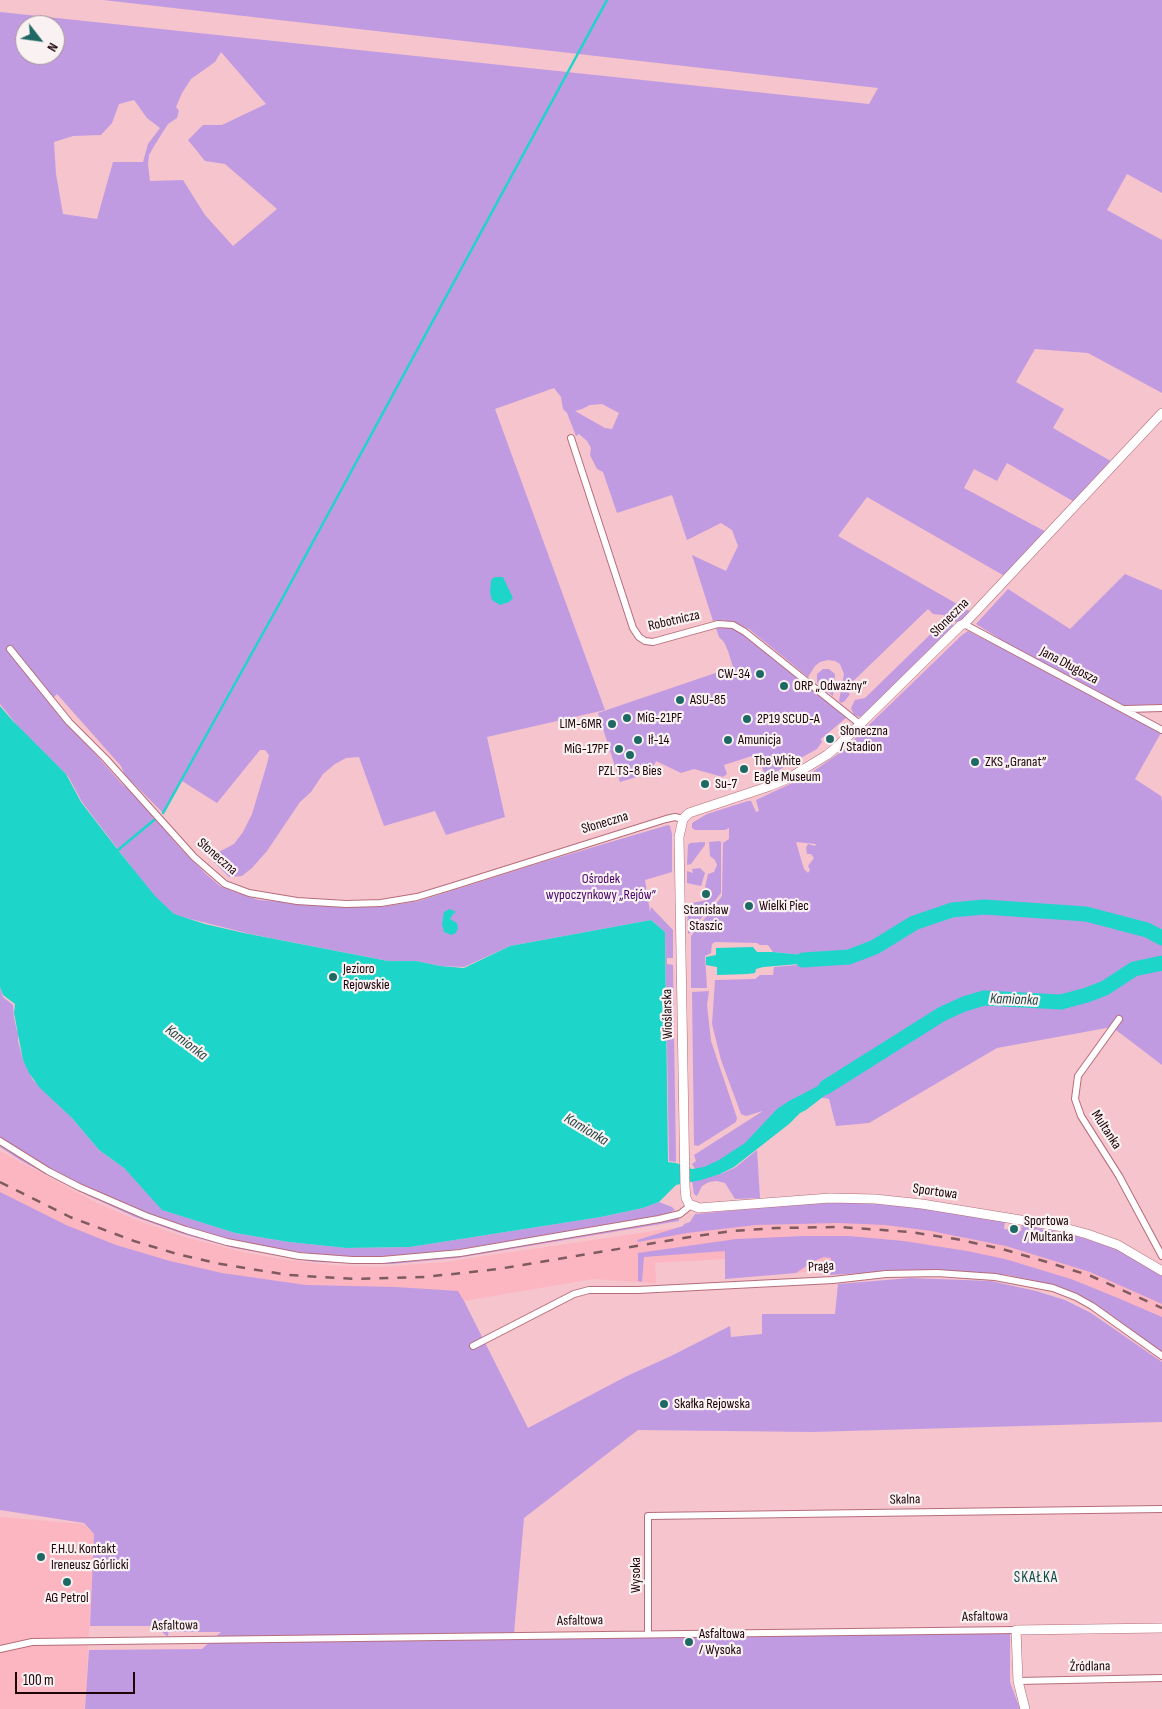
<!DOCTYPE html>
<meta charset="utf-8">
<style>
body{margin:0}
#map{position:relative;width:1162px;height:1709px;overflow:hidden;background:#f5c4cc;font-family:"Sofia Sans Condensed",sans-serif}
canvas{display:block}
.north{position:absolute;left:15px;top:15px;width:50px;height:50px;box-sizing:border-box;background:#faf1f2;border:1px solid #a19294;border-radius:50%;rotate:120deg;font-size:14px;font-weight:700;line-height:20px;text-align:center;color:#1b0308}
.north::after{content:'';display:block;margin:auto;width:18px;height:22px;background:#1e6964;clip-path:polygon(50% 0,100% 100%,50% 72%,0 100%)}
.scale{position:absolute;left:15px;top:1672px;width:120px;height:22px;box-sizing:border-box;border:2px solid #1b0308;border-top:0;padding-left:6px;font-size:15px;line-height:18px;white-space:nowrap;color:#1b0308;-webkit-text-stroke:4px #faf1f2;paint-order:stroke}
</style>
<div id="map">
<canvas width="1162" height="1709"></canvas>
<div class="north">N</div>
<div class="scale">100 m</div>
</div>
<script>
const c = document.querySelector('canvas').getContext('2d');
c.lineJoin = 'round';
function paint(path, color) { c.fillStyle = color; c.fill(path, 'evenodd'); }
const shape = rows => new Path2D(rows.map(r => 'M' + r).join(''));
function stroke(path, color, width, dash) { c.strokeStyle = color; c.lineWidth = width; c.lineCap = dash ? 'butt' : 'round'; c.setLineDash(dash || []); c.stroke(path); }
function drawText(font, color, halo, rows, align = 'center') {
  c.font = font + ' "Sofia Sans Condensed",sans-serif'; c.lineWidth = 4.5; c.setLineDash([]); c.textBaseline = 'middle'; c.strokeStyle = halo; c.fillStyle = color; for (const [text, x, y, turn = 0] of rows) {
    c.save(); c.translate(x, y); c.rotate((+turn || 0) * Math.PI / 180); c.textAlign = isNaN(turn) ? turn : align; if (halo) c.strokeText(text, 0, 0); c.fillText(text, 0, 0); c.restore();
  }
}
paint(shape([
 [0,1151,93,1201,134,1219,188,1238,252,1254,288,1260,331,1265,378,1267,445,1262,727,1220,930,1221,1162,1290,1162,1347,1062,1283,1009,1272,887,1266,728,1278,727,1259,655,1263,656,1283,593,1279,464,1301,197,1323,0,1238],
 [0,1517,83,1524,94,1534,85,1709,0,1709]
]), '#fcb6c1');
paint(shape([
 [103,0,1162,0,1162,193,1127,174,1107,210,1162,240,1162,393,1088,353,1035,349,1016,382,1064,409,1053,428,1116,464,1078,504,1007,463,997,481,974,469,964,488,1050,534,1008,578,867,497,838,536,973,613,961,625,943,615,933,614,928,609,845,689,850,694,845,701,841,703,839,701,844,674,840,664,835,661,828,660,820,662,815,666,808,677,749,629,736,623,722,620,713,621,692,555,726,571,738,546,732,530,721,523,687,540,672,495,617,513,603,472,597,469,590,455,591,448,587,441,579,434,576,436,567,413,563,409,561,397,554,388,495,409,605,710,487,737,505,817,446,835,435,811,384,826,359,757,346,758,335,764,323,774,311,792,300,802,267,851,252,868,242,876,229,877,213,861,215,854,234,844,243,832,252,814,267,764,269,755,265,750,260,750,217,803,182,781,164,814,125,775,121,766,57,694,49,702,123,785,133,793,182,850,206,874,220,886,232,891,259,900,334,906,381,907,419,901,543,862,668,825,670,826,672,834,672,872,645,880,650,912,651,907,673,930,673,958,667,958,667,964,673,965,676,1162,669,1161,665,932,651,920,510,946,464,967,440,966,415,961,388,961,250,934,175,915,155,897,139,877,82,802,68,776,20,729,0,704,0,12,869,104,878,88],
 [25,25,55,25,55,55,25,55],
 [221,52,266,104,222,125,203,125,188,140,205,161,225,164,277,209,233,246,205,215,183,180,150,181,148,164,149,155,154,146,168,124,177,118,179,111,176,107,182,93,191,79,215,62],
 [134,100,147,118,160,128,148,144,143,162,113,162,97,219,63,214,56,174,54,142,73,136,101,135,112,123,119,104],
 [602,404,619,413,612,429,605,428,575,411,582,409,590,405],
 [1125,574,1162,590,1162,704,1125,706,1120,704,1034,660,976,624,1008,589,1070,629],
 [947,622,952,623,953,626,863,716,860,717,854,715,851,708,855,700,865,698,942,623],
 [723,626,737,630,744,635,847,717,821,739,822,742,817,749,768,776,756,781,755,776,764,773,758,754,724,765,727,774,723,777,694,769,681,773,656,761,650,773,620,782,598,713,733,667,728,651,724,642,719,637,716,628],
 [968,631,1162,731,1135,779,1161,796,1162,801,1162,1065,1112,1027,997,1048,869,1123,836,1126,829,1099,802,1094,736,1153,701,1170,696,1170,692,1164,696,1161,694,1155,763,1111,746,1116,741,1114,721,1060,712,1024,715,980,755,979,760,975,773,975,774,967,797,965,822,957,773,952,768,945,760,945,757,943,715,942,712,944,711,953,705,956,707,988,691,988,691,936,722,896,723,843,729,839,729,828,725,830,695,830,692,828,692,823,707,814,748,801,751,801,756,812,759,811,756,800,805,777,841,752,962,635],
 [796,842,816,844,815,846,808,844,806,848,807,854,811,854,814,858,808,866,810,870,808,873,804,869],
 [823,669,829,669,835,674,833,696,818,684,817,681,817,674],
 [719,841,721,842,721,893,689,934,688,933,687,904,707,900,711,897,711,890,705,887,708,874,714,872,717,865,715,860,710,856,709,842],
 [705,842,705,845,691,864,687,865,688,845,690,843],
 [700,868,705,873,701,886,687,883,687,871,693,873,692,869],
 [0,987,3,997,13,1005,14,1018,17,1031,19,1032,18,1041,23,1060,33,1080,72,1118,99,1150,124,1168,163,1210,235,1233,289,1242,346,1248,410,1247,601,1217,643,1208,659,1202,672,1207,675,1210,666,1214,530,1238,428,1254,407,1256,344,1257,291,1251,233,1241,198,1232,156,1217,64,1177,0,1139],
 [709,991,707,1005,711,1041,737,1118,736,1122,698,1146,694,1145,692,992],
 [0,1145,24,1160,53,1176,91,1196,146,1219,227,1245,274,1255,315,1260,360,1263,416,1261,457,1256,679,1217,679,1221,457,1258,391,1264,315,1262,234,1248,186,1235,135,1217,91,1197,55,1179,20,1160,0,1147],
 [757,1150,760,1198,735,1199,725,1183,717,1181,709,1182,702,1186,697,1196,694,1194,692,1181,723,1173,736,1167],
 [0,1192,66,1225,116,1245,170,1261,222,1273,306,1285,396,1287,458,1291,464,1301,528,1428,627,1376,671,1356,730,1326,731,1337,762,1334,762,1314,835,1314,838,1284,910,1278,991,1281,1036,1291,1065,1300,1091,1313,1162,1362,1162,1422,812,1432,638,1430,524,1518,514,1633,1010,1629,1010,1682,1020,1709,85,1709,89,1650,202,1649,221,1632,173,1632,169,1627,168,1636,167,1636,163,1633,162,1626,90,1626,94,1534,84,1523,0,1510],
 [856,1202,898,1205,1005,1221,1004,1229,1021,1231,1022,1225,1077,1236,1117,1249,1162,1275,1162,1304,1090,1272,1006,1246,931,1231,885,1225,838,1223,756,1225,687,1233,638,1242,637,1240,683,1226,684,1224,690,1222,695,1214,802,1204],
 [804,1236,849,1236,904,1241,967,1251,1005,1259,1071,1279,1118,1298,1162,1317,1162,1353,1093,1304,1064,1290,1040,1282,1008,1275,947,1271,896,1271,830,1275,831,1258,824,1257,814,1261,796,1273,725,1279,725,1251,644,1257,642,1282,638,1281,638,1253,736,1239]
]), '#c19be2');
paint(shape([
 [495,577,503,577,513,598,509,602,500,605,492,600,490,592,491,580],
 [0,706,12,720,66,774,81,802,118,850,155,896,174,914,205,924,244,933,388,961,416,961,440,966,464,968,510,946,651,920,665,932,668,1162,676,1163,692,1169,704,1167,719,1160,745,1143,777,1109,789,1101,841,1074,845,1080,806,1110,800,1113,789,1124,734,1167,720,1174,701,1180,676,1185,659,1202,643,1208,601,1217,410,1247,346,1248,289,1242,235,1233,162,1210,124,1168,99,1150,72,1118,39,1087,29,1073,23,1060,14,1013,15,1004,3,995,0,987],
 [450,909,456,912,453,914,450,919,457,923,458,928,456,933,451,935,444,932,442,924,444,912],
 [753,947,757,952,773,952,823,957,823,962,763,967,756,969,755,973,747,974,717,975,717,967,706,965,706,957,716,955,716,948]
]), '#1ed5ca');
stroke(shape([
 [163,813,282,599,607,0],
 [118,850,154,820]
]), '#1ed5ca', 2.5);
stroke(shape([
 [803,960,849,957,875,947,914,923,952,910,984,907,1086,914,1147,930,1162,938],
 [826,1087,942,1014,964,1004,984,998,1061,1002,1087,995,1105,988,1134,969,1162,963]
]), '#1ed5ca', 15);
const street = shape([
 [571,438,633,628,639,637,645,641,653,642,718,624,733,625,745,632,861,725],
 [964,624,1162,730],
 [10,649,69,722,106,759,194,857,225,884,249,893,297,901,346,904,381,903,417,897,450,887,666,819,675,817,683,819],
 [1126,709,1162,708],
 [1119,1019,1078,1076,1075,1099,1081,1116,1119,1176,1162,1256],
 [0,1141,48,1171,79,1187,146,1216,186,1230,227,1242,299,1256,352,1260,382,1260,460,1253,659,1219,680,1214,691,1205],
 [473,1346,574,1294,589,1290,638,1290,833,1280,886,1274,937,1273,995,1277,1053,1288,1076,1297,1092,1306,1162,1356],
 [648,1634,648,1516,1162,1509],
 [0,1649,32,1642,110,1641,1016,1630],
 [1018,1681,1162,1678]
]);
const secondary = shape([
 [1162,413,964,624,961,625,839,745,827,755,789,778,770,786,689,813,683,819,679,837,685,1187,686,1198,689,1204,699,1208,830,1198,875,1199,922,1204,1057,1226,1087,1234,1118,1245,1162,1271],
 [1025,1709,1018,1681,1016,1630,1162,1628]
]);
stroke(street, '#b66d7b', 8);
stroke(secondary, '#b66d7b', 10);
stroke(street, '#fff', 6);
stroke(secondary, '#fff', 9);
stroke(shape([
 [0,1182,70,1217,134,1241,177,1254,221,1264,288,1275,356,1279,425,1277,498,1269,690,1237,732,1231,776,1228,839,1227,910,1232,956,1239,1002,1249,1047,1262,1091,1276,1162,1308]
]), '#7e5b61', 2.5, [9, 9]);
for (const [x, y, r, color] of [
 [760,674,5,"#1e6964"],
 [784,686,5,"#1e6964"],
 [680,700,5,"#1e6964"],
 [627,718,5,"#1e6964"],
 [747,719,5,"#1e6964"],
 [612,724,5,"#1e6964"],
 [830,739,5,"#1e6964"],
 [638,740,5,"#1e6964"],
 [728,740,5,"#1e6964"],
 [619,749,5,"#1e6964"],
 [630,755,5,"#1e6964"],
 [975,762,5,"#1e6964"],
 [744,769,5,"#1e6964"],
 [705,784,5,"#1e6964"],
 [706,894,5,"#1e6964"],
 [749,906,5,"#1e6964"],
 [333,977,5,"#1e6964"],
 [1014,1229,5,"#1e6964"],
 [664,1404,5,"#1e6964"],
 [41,1557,5,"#1e6964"],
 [67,1582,5,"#1e6964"],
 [689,1642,5,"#1e6964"]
]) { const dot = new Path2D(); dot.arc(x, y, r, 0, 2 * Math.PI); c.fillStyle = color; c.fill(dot); stroke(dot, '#faf1f2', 2); }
drawText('14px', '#1b0308', '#faf1f2', [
 ["Słoneczna",950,618,-45],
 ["Robotnicza",674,621,-13],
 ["Jana Długosza",1069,666,28],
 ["Słoneczna",605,823,-17],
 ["Słoneczna",217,857,41],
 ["Wioślarska",668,1014,-91],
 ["Multanka",1106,1130,57],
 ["Sportowa",935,1192,8],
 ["Praga",821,1267,-3],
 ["Skalna",905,1500,-1],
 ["Wysoka",636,1575,-90],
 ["Asfaltowa",985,1617,-1],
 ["Asfaltowa",580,1621,-1],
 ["Asfaltowa",175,1626,-1],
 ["Źródlana",1090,1667,-1]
]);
drawText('14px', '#1b0308', '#faf1f2', [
 ["CW-34",750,674,"right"],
 ["ORP „Odważny”",794,686],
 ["ASU-85",690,700],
 ["MiG-21PF",637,718],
 ["2P19 SCUD-A",757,719],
 ["LIM-6MR",602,724,"right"],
 ["Słoneczna",840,731],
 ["/ Stadion",840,747],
 ["Ił-14",648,740],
 ["Amunicja",738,740],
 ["MiG-17PF",609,749,"right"],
 ["The White",754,761],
 ["Eagle Museum",754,777],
 ["ZKS „Granat”",985,762],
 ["PZL TS-8 Bies",630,771,"center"],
 ["Su-7",715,784],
 ["Wielki Piec",759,906],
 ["Stanisław",706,910,"center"],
 ["Staszic",706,926,"center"],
 ["Jezioro",343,969],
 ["Rejowskie",343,985],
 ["Sportowa",1024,1221],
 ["/ Multanka",1024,1237],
 ["Skałka Rejowska",674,1404],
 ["F.H.U. Kontakt",51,1549],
 ["Ireneusz Górlicki",51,1565],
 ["AG Petrol",67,1598,"center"],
 ["Asfaltowa",699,1634],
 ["/ Wysoka",699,1650]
], 'left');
drawText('14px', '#49056d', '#faf1f2', [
 ["Ośrodek",601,879],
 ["wypoczynkowy „Rejów”",601,895]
]);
drawText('italic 15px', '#244542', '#faf1f2', [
 ["Kamionka",1014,1000,2],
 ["Kamionka",186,1043,37],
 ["Kamionka",586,1130,31]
]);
c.letterSpacing = '1px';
drawText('15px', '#0e4c48', '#faf1f2', [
 ["SKAŁKA",1036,1578]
]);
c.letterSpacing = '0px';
</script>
